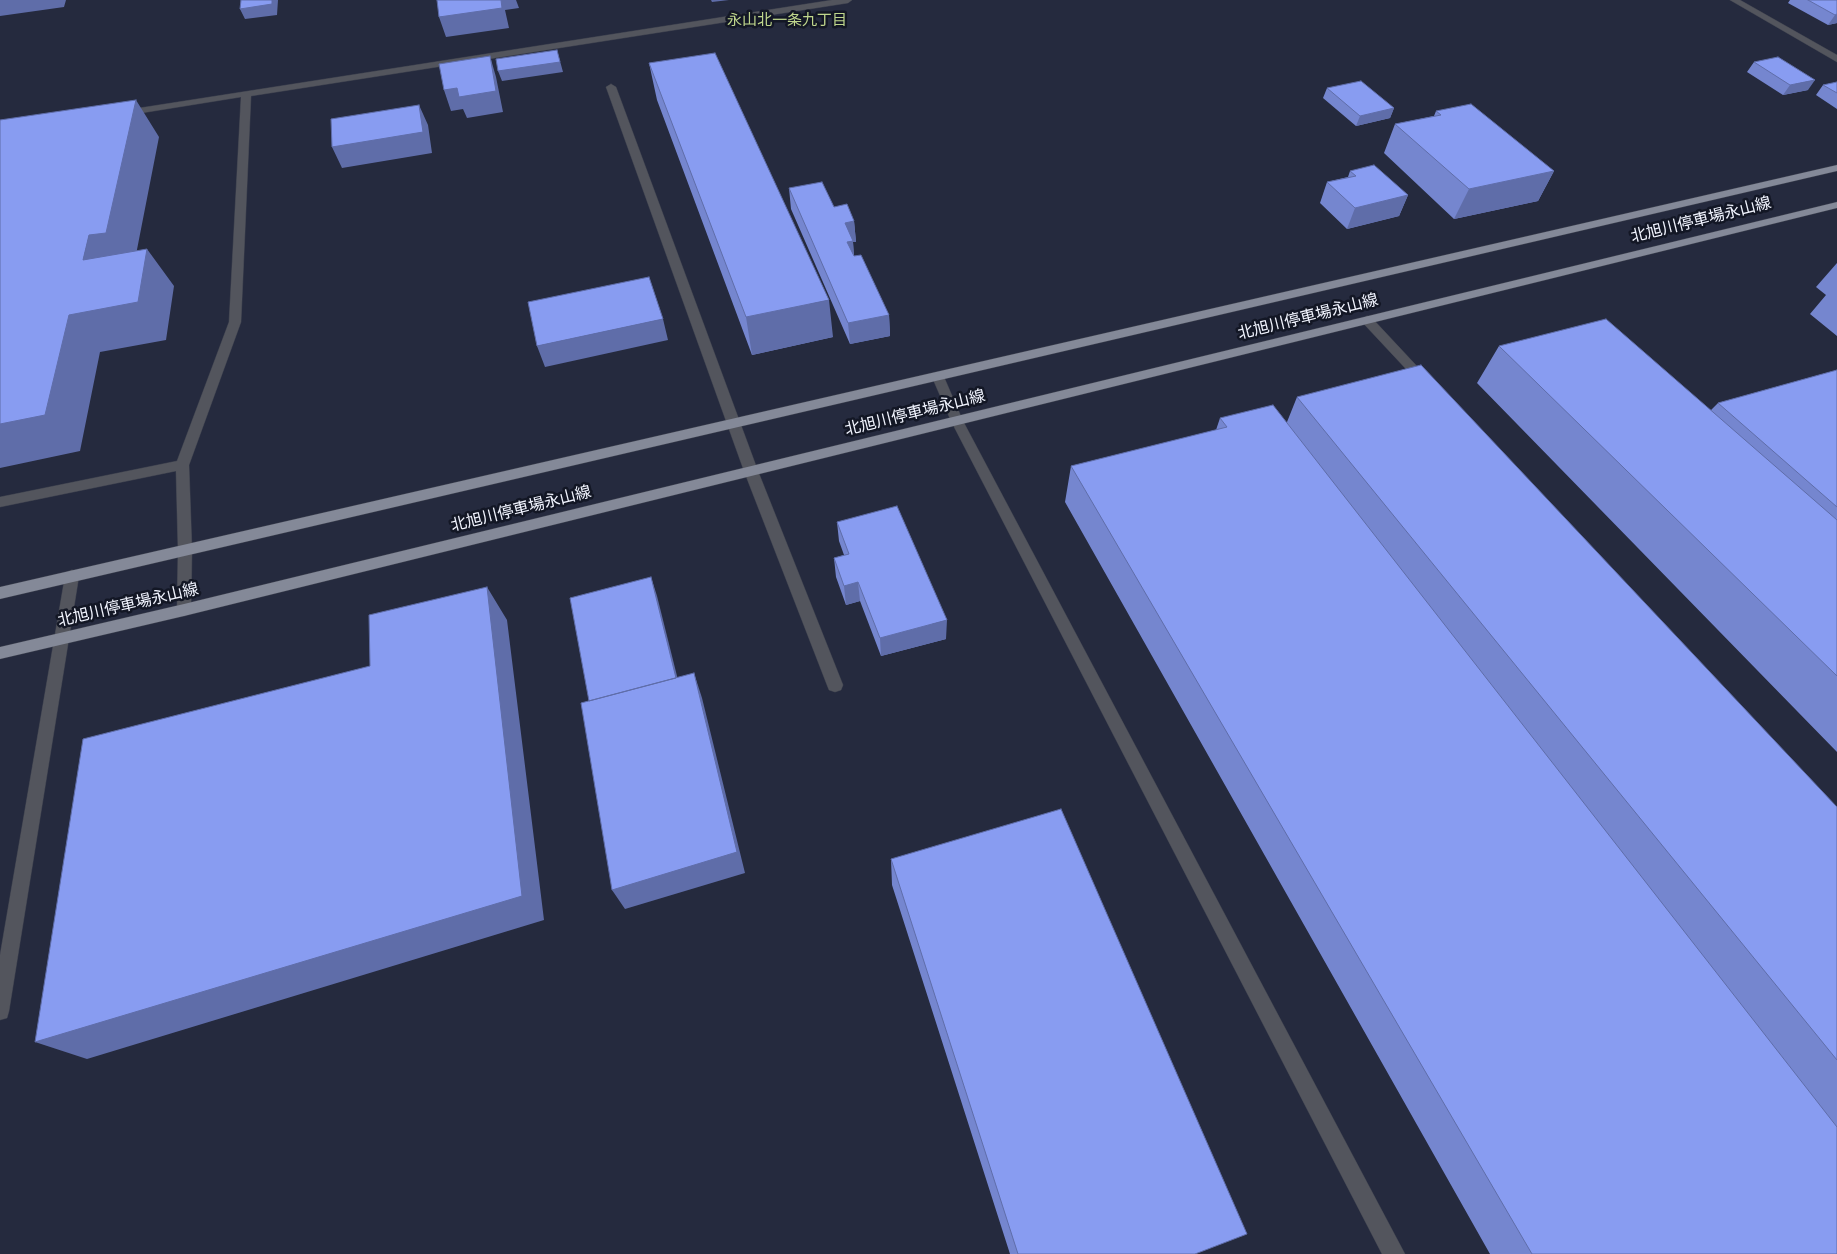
<!DOCTYPE html>
<meta charset="utf-8">
<style>
body{margin:0}
canvas{display:block;background:#1c202f}
</style>
<canvas width="1837" height="1254"></canvas>
<script>
const c = document.querySelector('canvas').getContext('2d');
c.lineJoin = 'round';
function paint(path, color) { c.fillStyle = color; c.fill(path, 'evenodd'); }
const shape = rows => new Path2D(rows.map(r => 'M' + r).join(''));
function stroke(path, color, width, dash) { c.strokeStyle = color; c.lineWidth = width; c.lineCap = dash ? 'butt' : 'round'; c.setLineDash(dash || []); c.stroke(path); }
function drawText(font, color, halo, rows, align = 'center') {
  c.font = font + ' Inter,"Noto Sans JP",sans-serif'; c.lineWidth = 5; c.setLineDash([]); c.textBaseline = 'middle'; c.strokeStyle = halo; c.fillStyle = color; for (const [text, x, y, turn = 0] of rows) {
    c.save(); c.translate(x, y); c.rotate((+turn || 0) * Math.PI / 180); c.textAlign = isNaN(turn) ? turn : align; if (halo) c.strokeText(text, 0, 0); c.fillText(text, 0, 0); c.restore();
  }
}
paint(shape([
 [0,0,1837,0,1837,1254,0,1254]
]), '#252a3e');
const minor = shape([
 [832,0,852,0,848,3,251,96,241,322,189,465,192,550,191,610,189,614,184,616,179,614,177,610,178,550,176,471,0,507,0,497,177,461,229,322,241,97,123,116,118,113,120,111,832,0],
 [1730,0,1740,0,1837,55,1837,62,1730,0],
 [611,84,616,87,758,471,843,685,841,690,835,692,829,690,827,685,744,471,606,87,611,84],
 [1367,316,1371,317,1428,378,1430,381,1428,384,1420,384,1363,323,1361,320,1367,316],
 [938,373,944,377,963,421,1405,1254,1382,1254,951,421,932,377,938,373],
 [72,570,77,572,79,576,9,1011,7,1018,0,1020,0,955,65,576,67,572,72,570]
]);
const major = shape([
 [1837,165,1837,171,0,599,0,587,1837,165],
 [1837,202,1837,208,184,616,0,659,0,647,184,604,1837,202]
]);
stroke(minor, '#3a3e4c', 1);
stroke(major, '#3a3e4c', 1);
paint(minor, '#53555d');
paint(major, '#848998');
paint(shape([
 [1790,0,1837,0,1837,23,1828,25,1788,3],
 [1754,62,1808,90,1783,95,1747,72],
 [649,63,833,337,752,355,657,100],
 [1837,82,1837,109,1816,95,1823,85],
 [1327,88,1394,108,1390,118,1356,126,1323,98],
 [1436,111,1554,171,1538,201,1454,219,1384,153,1395,124,1434,116],
 [1350,171,1408,195,1399,216,1347,229,1320,203,1327,182,1348,177],
 [789,188,834,207,854,221,856,242,853,242,854,256,889,315,890,336,850,344,791,209],
 [1837,263,1837,336,1810,314,1826,295,1816,287],
 [1499,346,1711,410,1718,403,1837,370,1837,752,1477,383],
 [1297,397,1837,807,1837,1254,1490,1254,1065,502,1071,466,1216,430,1220,418,1287,422],
 [837,522,946,639,881,656,860,601,846,605,836,577,834,558,844,555,839,541],
 [891,859,1195,1254,1010,1254,892,885]
]), '#7586cf');
paint(shape([
 [0,0,66,0,64,7,0,16],
 [272,0,278,0,277,15,245,19,240,9],
 [501,0,516,0,519,8,505,10,509,28,446,37,439,17],
 [711,0,729,0,712,2],
 [1837,14,1837,23,1828,25,1835,15],
 [557,50,563,72,502,81,498,71],
 [490,56,496,77,503,112,467,118,463,109,451,111,444,90],
 [1815,80,1808,90,1783,95,1790,85],
 [136,100,159,137,133,270,83,260,89,235],
 [419,105,428,125,432,153,342,168,332,147],
 [1394,108,1390,118,1356,126,1360,116],
 [1554,171,1538,201,1454,219,1469,189],
 [1408,195,1399,216,1347,229,1355,208],
 [854,221,856,242,853,242,854,262,849,263,845,223],
 [147,249,174,286,166,340,100,352,80,451,0,468,0,424,69,315],
 [829,300,833,337,752,355,746,317],
 [889,315,890,336,850,344,848,323],
 [663,319,668,340,545,367,537,346],
 [651,577,657,596,682,696,589,702],
 [858,582,860,601,846,605,844,586],
 [487,587,507,620,544,920,87,1059,35,1042],
 [947,620,946,639,881,656,880,638],
 [694,673,702,698,745,873,625,909,612,890]
]), '#5f6da9');
const building = shape([
 [241,0,272,0,272,4,240,9,241,0],
 [437,0,501,0,502,8,439,17,437,0],
 [1808,0,1837,0,1837,14,1835,15,1808,0],
 [557,50,560,62,498,71,496,59,557,50],
 [715,53,829,300,746,317,649,63,715,53],
 [490,56,496,91,459,97,457,88,444,90,439,64,490,56],
 [1778,57,1815,80,1790,85,1754,62,1778,57],
 [1361,81,1394,108,1360,116,1327,88,1361,81],
 [1837,82,1837,93,1823,85,1837,82],
 [136,100,106,233,89,235,83,260,147,249,138,302,69,315,45,415,0,424,0,120,136,100],
 [1471,104,1554,171,1469,189,1395,124,1441,115,1436,111,1471,104],
 [419,105,423,132,332,147,331,119,419,105],
 [1374,165,1408,195,1355,208,1327,182,1356,176,1350,171,1374,165],
 [822,182,834,207,847,204,854,221,845,223,853,241,847,242,854,256,861,255,889,315,848,323,789,188,822,182],
 [649,277,663,319,537,346,528,302,649,277],
 [1606,319,1837,520,1837,676,1499,346,1606,319],
 [1421,365,1837,807,1837,1060,1297,397,1421,365],
 [1837,370,1837,507,1718,403,1837,370],
 [1273,405,1837,1127,1837,1254,1532,1254,1071,466,1227,427,1220,418,1273,405],
 [897,506,947,620,880,638,858,582,844,586,834,558,849,554,837,522,897,506],
 [651,577,676,678,589,701,570,598,651,577],
 [487,587,522,896,35,1042,83,739,370,666,369,615,487,587],
 [694,673,737,852,612,890,581,703,694,673],
 [1061,809,1247,1234,1195,1254,1018,1254,891,859,1061,809]
]);
paint(building, '#889cf1');
stroke(building, '#5f6da9', 1);
drawText('15px', '#bfd68c', '#131725', [
 ["永山北一条九丁目",787,20]
]);
drawText('16px', '#f1f4fe', '#131725', [
 ["北旭川停車場永山線",1701,220,-14],
 ["北旭川停車場永山線",1308,317,-14],
 ["北旭川停車場永山線",915,413,-14],
 ["北旭川停車場永山線",521,509,-14],
 ["北旭川停車場永山線",128,605,-13]
]);
</script>
